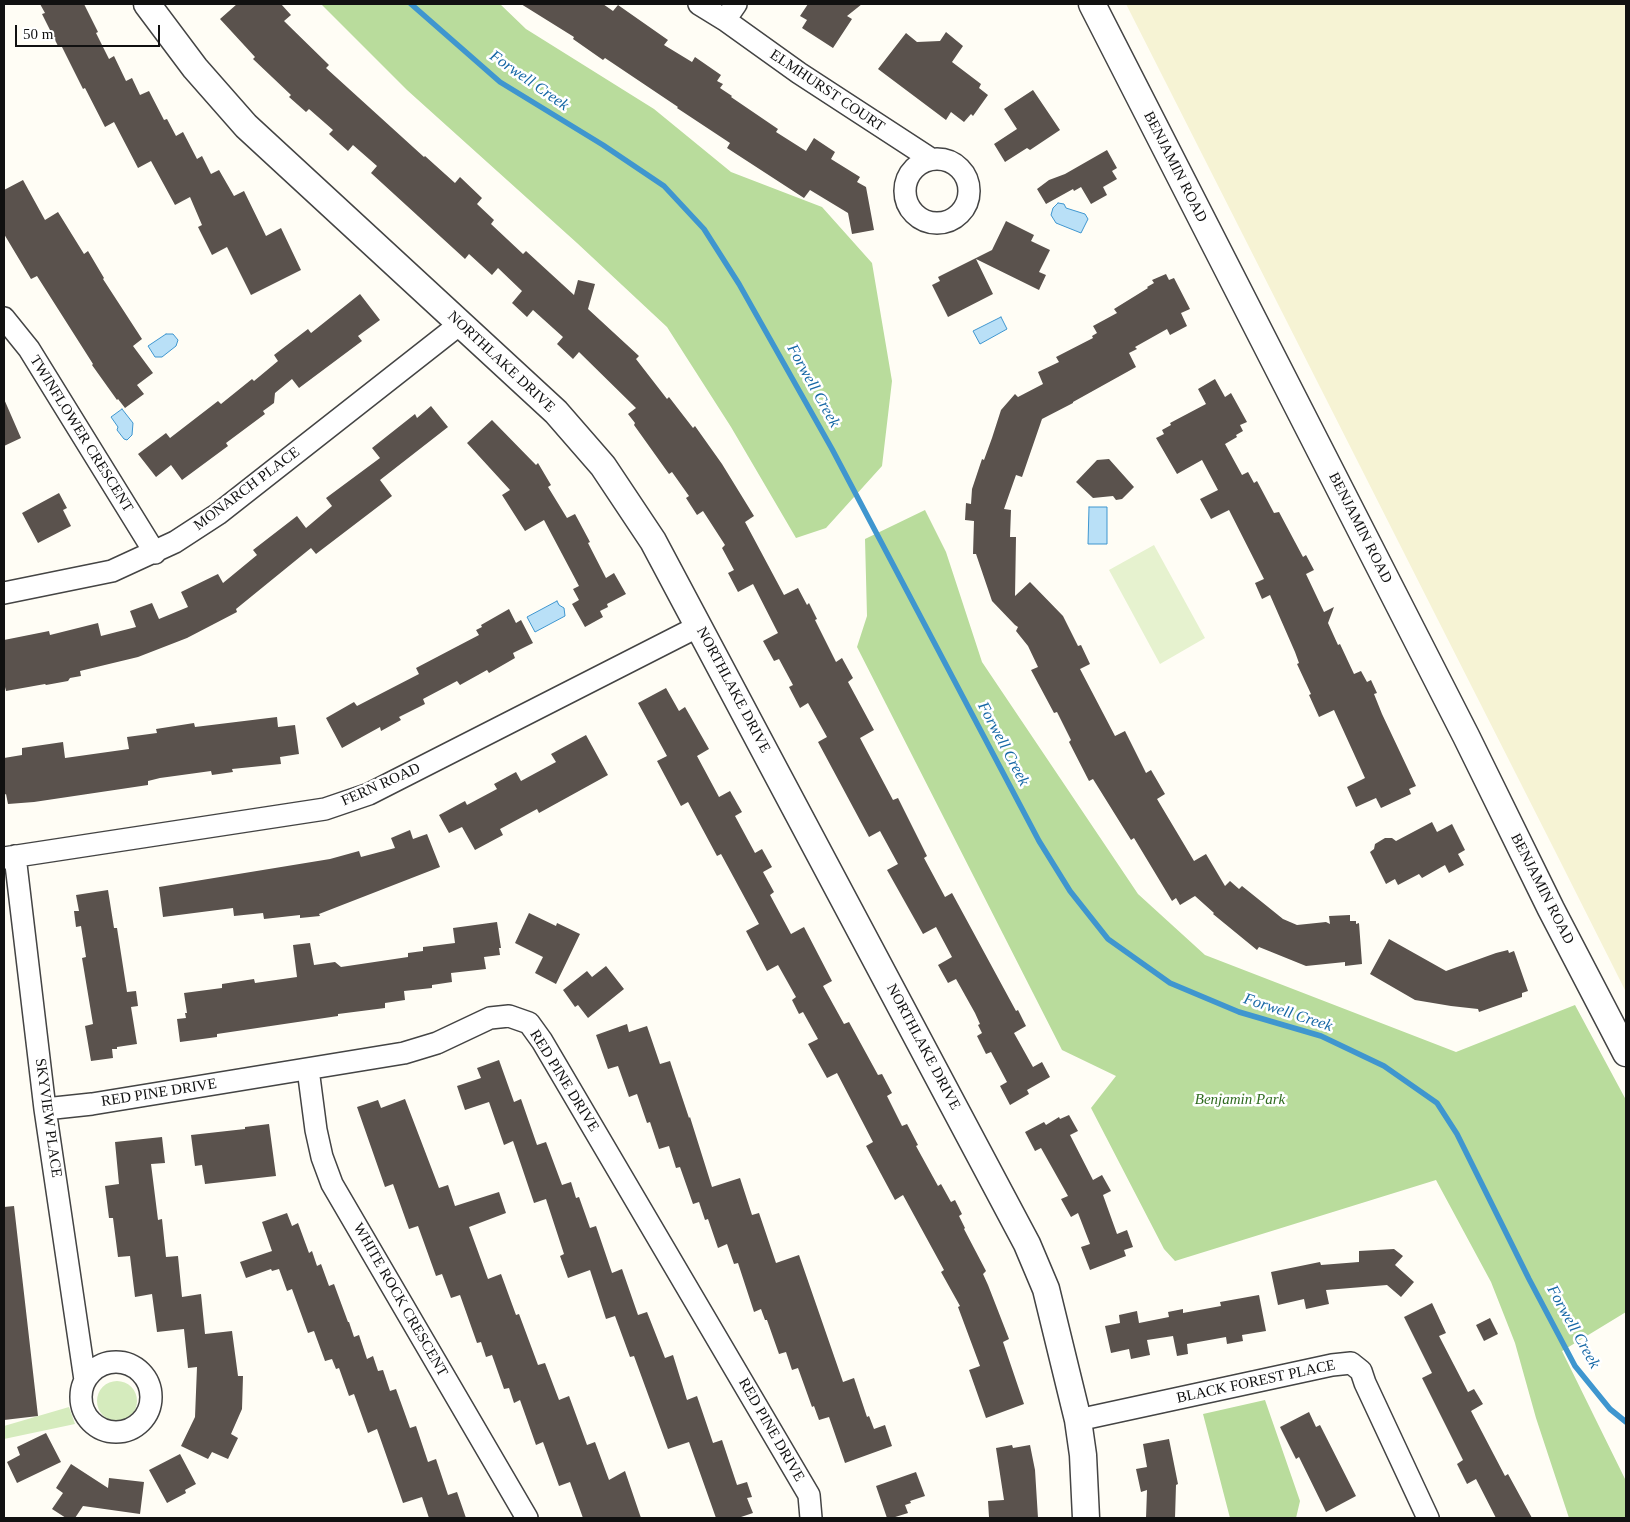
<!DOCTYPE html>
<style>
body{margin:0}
#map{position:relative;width:1630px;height:1522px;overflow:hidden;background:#fffdf5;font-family:Georgia,serif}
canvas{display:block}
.frame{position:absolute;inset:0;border:5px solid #111;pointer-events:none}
.scale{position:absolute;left:15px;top:25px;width:145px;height:22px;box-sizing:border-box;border:2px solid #111;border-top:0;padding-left:6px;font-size:15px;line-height:18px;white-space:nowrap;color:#111;-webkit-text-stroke:4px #fff;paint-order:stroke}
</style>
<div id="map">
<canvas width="1630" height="1522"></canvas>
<div class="frame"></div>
<div class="scale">50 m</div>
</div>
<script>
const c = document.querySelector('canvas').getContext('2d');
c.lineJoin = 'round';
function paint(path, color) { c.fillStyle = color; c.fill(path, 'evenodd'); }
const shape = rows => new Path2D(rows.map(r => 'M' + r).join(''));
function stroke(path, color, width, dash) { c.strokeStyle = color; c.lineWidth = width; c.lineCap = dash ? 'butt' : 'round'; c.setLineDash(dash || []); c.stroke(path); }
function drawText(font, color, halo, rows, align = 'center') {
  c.font = font + ' Georgia,serif'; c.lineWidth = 5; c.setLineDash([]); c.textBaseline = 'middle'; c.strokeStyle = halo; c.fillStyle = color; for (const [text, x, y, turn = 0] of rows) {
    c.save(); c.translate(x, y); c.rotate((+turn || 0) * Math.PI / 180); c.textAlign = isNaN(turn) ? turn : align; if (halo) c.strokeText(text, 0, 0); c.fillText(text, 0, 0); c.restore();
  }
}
paint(shape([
 [1126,4,1626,4,1626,992,1554,849]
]), '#f6f3d4');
paint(shape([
 '97 1401a20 20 0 1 1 40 0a20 20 0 1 1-40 0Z',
 [69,1407,75,1424,4,1439,4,1426]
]), '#d5ebbd');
paint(shape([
 [321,4,500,4,526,29,654,109,731,172,822,207,872,263,892,381,882,466,826,528,796,538,731,427,667,327,577,243,407,90],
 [925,510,946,552,982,662,1138,894,1205,955,1456,1052,1575,1005,1626,1100,1626,1312,1562,1351,1626,1481,1626,1518,1569,1518,1536,1418,1515,1343,1491,1282,1436,1180,1175,1261,1164,1249,1091,1108,1116,1076,1062,1050,857,647,867,616,865,539],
 [1265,1400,1300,1501,1296,1518,1230,1518,1203,1414]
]), '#b9dc9c');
paint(shape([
 [1154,545,1205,638,1160,664,1109,570]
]), '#e6f2cf');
const water = shape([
 [1058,203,1064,204,1066,208,1085,214,1088,219,1081,233,1056,223,1051,215,1053,208,1058,203],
 [1001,317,1007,329,980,344,973,331,1001,317],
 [166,334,173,334,178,340,176,346,162,357,155,357,148,346,166,334],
 [122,409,133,423,132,435,127,440,124,439,117,430,118,427,111,417,122,409],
 [1089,507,1107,507,1107,544,1088,544,1089,507],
 [557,601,559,605,564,608,565,616,535,632,527,617,557,601]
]);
paint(water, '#b9e0f7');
stroke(water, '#3f96cf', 1);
stroke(shape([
 [411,4,500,82,603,145,664,186,704,229,739,284,832,449,1039,841,1070,891,1108,939,1170,983,1239,1012,1321,1036,1384,1066,1437,1103,1457,1134,1529,1279,1575,1366,1610,1409,1626,1422]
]), '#3f96cf', 5.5);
paint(shape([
 [40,4,84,4,98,32,96,33,109,59,114,56,126,81,132,78,140,95,149,91,164,120,167,119,176,136,183,132,197,159,202,156,211,174,219,170,234,196,244,191,266,236,281,228,301,270,251,295,227,247,212,255,198,227,202,225,190,197,175,205,151,161,138,168,114,122,105,127,85,88,83,89,61,45,58,46,42,14,45,13],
 [237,4,281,4,291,15,284,21,329,65,326,68,424,157,425,156,455,183,460,177,482,198,477,204,494,220,491,224,523,254,526,251,574,295,578,280,595,284,588,309,639,356,636,359,667,399,669,397,693,428,695,426,722,464,754,516,745,522,784,595,798,588,807,605,809,603,817,619,815,620,836,662,842,658,853,678,848,682,874,730,860,738,893,800,898,798,927,856,924,858,945,897,952,893,1016,1011,1018,1010,1026,1026,1014,1033,1033,1067,1042,1062,1050,1077,1027,1090,1029,1094,1010,1105,1000,1086,1007,1082,991,1052,986,1054,977,1036,982,1033,978,1025,980,1024,975,1013,956,979,948,983,938,965,952,957,936,927,923,934,887,870,898,864,880,831,869,837,818,742,827,737,808,703,800,708,789,687,793,685,779,659,774,661,763,641,778,633,753,584,738,592,728,573,734,570,722,548,725,545,703,511,697,515,686,498,689,496,672,472,669,474,634,425,635,423,628,414,636,408,579,352,573,359,557,344,563,337,533,310,527,317,512,303,522,291,498,268,492,275,469,254,465,259,371,173,377,166,353,145,348,151,329,134,333,130,309,109,306,112,289,97,291,95,253,59,255,57,220,19],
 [521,4,603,4,613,11,618,5,668,40,664,45,692,62,695,57,721,75,717,81,723,84,720,88,732,96,731,97,778,129,776,132,806,151,814,138,835,152,831,159,860,177,857,182,866,187,874,230,852,234,848,213,810,190,804,198,727,148,730,143,677,108,678,107,605,58,603,60,573,39,574,37],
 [808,4,862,4,847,16,852,19,833,48,802,28,807,20,800,16],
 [946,32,963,46,952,62,981,84,979,88,988,95,973,116,971,114,964,122,951,112,946,120,878,69,906,33,917,42,940,41],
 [1033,90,1060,130,1030,150,1027,148,1005,162,994,144,1017,129,1004,109],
 [1107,150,1117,168,1112,171,1117,179,1103,187,1107,195,1091,204,1081,187,1074,191,1073,189,1046,204,1037,189,1049,180,1065,174],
 [23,180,45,220,58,212,84,254,88,251,104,278,103,279,142,339,133,346,153,373,137,385,144,394,125,408,118,399,117,400,92,365,93,364,37,276,31,279,4,234,4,190],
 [1006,221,1034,235,1031,241,1050,250,1039,272,1046,275,1039,290,976,259,993,294,948,317,932,285,940,281,938,277,992,250],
 [1166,274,1169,280,1174,278,1190,309,1181,313,1187,326,1170,335,1167,329,1135,347,1137,349,1129,353,1136,367,1073,402,1073,403,1042,419,1022,477,1016,475,1004,509,1011,510,1010,537,1016,537,1015,596,1030,582,1063,616,1078,646,1081,645,1090,664,1080,669,1115,736,1125,731,1146,773,1151,770,1165,794,1157,799,1194,861,1206,854,1225,886,1230,881,1239,889,1242,886,1283,919,1297,925,1326,922,1330,924,1329,916,1350,915,1350,921,1356,921,1356,924,1359,923,1362,964,1345,966,1345,962,1306,966,1259,947,1257,950,1213,914,1214,913,1195,896,1180,905,1176,898,1172,901,1134,838,1131,840,1093,779,1089,781,1069,742,1071,740,1057,712,1054,713,1031,670,1038,667,1028,646,1016,631,1018,627,1015,625,992,601,976,554,973,554,974,521,965,520,966,503,971,504,972,489,982,459,984,460,992,438,1001,410,1015,394,1018,397,1043,384,1038,372,1059,362,1056,357,1093,338,1092,336,1097,333,1093,326,1117,313,1114,309,1148,288,1147,287,1154,283,1152,280],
 [360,294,380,320,358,336,362,341,299,388,292,379,275,393,274,403,263,411,265,414,226,443,228,446,182,480,171,465,156,477,138,454,166,433,170,438,218,401,221,404,252,379,254,381,278,361,274,355,308,329,311,333],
 [1215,379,1225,397,1231,393,1247,422,1240,425,1243,431,1236,435,1237,437,1225,444,1242,475,1248,472,1254,483,1257,481,1274,513,1279,512,1303,557,1306,555,1314,570,1306,574,1324,612,1334,607,1328,623,1338,645,1340,644,1354,674,1361,671,1367,682,1371,680,1377,693,1374,694,1382,714,1416,786,1409,789,1411,794,1381,808,1376,798,1356,807,1347,787,1365,778,1334,710,1319,717,1309,695,1311,694,1297,664,1299,663,1295,652,1270,595,1262,599,1258,590,1255,583,1264,579,1229,510,1211,519,1200,499,1218,490,1202,460,1177,474,1156,438,1164,434,1162,430,1171,425,1170,423,1206,404,1198,389],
 [4,399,21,438,4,446],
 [431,406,448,427,380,480,392,496,316,554,311,548,236,609,237,612,187,638,138,657,80,671,81,676,70,678,68,681,46,685,45,684,6,691,4,683,4,640,49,631,50,635,98,623,101,636,136,627,130,611,152,603,159,619,188,607,181,592,218,574,223,583,257,555,253,550,297,516,306,528,332,506,326,498,380,458,372,448,415,414,417,418],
 [492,420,536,465,538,463,551,485,548,487,567,518,575,514,590,542,588,543,606,578,614,573,626,594,607,604,608,607,600,611,603,617,585,627,572,604,579,600,573,589,579,586,544,520,525,531,502,495,510,490,467,443],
 [1109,459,1134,487,1122,499,1116,500,1113,496,1093,498,1076,482,1097,460],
 [59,493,67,508,63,510,71,526,38,543,22,513],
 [509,609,516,623,521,620,533,643,513,653,515,658,489,673,487,670,460,685,457,681,423,699,425,704,399,717,401,720,381,731,380,727,342,748,326,718,354,702,357,706,419,674,416,668,479,635,476,630,482,627,481,625],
 [666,688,679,711,685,707,709,749,697,756,719,797,730,791,742,812,735,816,755,853,762,849,772,867,763,872,774,892,770,895,791,934,804,927,832,981,823,986,844,1024,849,1022,878,1075,882,1074,892,1093,887,1096,902,1126,907,1124,918,1145,916,1146,938,1186,941,1184,951,1202,955,1200,962,1214,959,1216,965,1228,964,1229,986,1271,983,1274,988,1285,1009,1339,1003,1342,1024,1404,986,1418,969,1370,980,1366,958,1307,960,1306,941,1272,944,1270,903,1195,895,1200,866,1146,873,1142,837,1073,827,1078,808,1044,818,1039,803,1012,799,1014,792,1000,796,997,778,965,767,971,746,931,759,924,721,854,717,856,688,802,681,806,657,761,667,756,638,703],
 [277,717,278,727,295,725,299,754,280,757,281,764,232,769,233,772,212,775,211,771,160,778,148,781,148,785,34,802,8,804,6,794,4,795,4,758,22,755,22,748,63,742,65,758,129,749,127,737,157,733,156,729,194,723,195,727],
 [586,735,608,775,539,813,537,809,500,829,503,835,475,850,462,827,449,833,439,815,465,801,467,805,497,789,494,784,516,772,521,781,556,762,551,754],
 [1432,822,1437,832,1452,824,1465,850,1458,854,1464,865,1449,873,1445,865,1422,878,1419,874,1398,885,1395,879,1386,884,1370,852,1374,849,1375,844,1385,838,1392,838,1396,841],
 [410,830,413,839,427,834,440,867,319,914,320,916,300,918,300,915,264,919,263,913,234,916,233,908,163,917,159,887,330,859,359,851,361,857,395,848,391,838],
 [108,890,114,928,117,928,127,992,136,991,138,1006,131,1007,137,1044,117,1047,117,1049,112,1049,113,1058,91,1061,85,1026,93,1024,82,958,86,957,81,926,76,927,74,911,79,911,76,895],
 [529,913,556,926,557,923,580,934,556,984,535,973,543,957,515,943],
 [497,922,501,948,499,948,500,955,484,957,486,969,451,973,452,982,432,985,432,988,404,991,405,1000,385,1003,385,1008,338,1014,338,1016,217,1034,217,1037,180,1042,177,1019,186,1018,185,1013,187,1013,184,993,222,988,222,984,254,979,255,983,297,977,293,945,310,943,314,965,335,962,341,967,408,957,408,953,423,951,423,947,455,943,453,928],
 [1389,939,1446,971,1496,953,1508,950,1509,953,1514,951,1528,991,1522,993,1522,997,1479,1012,1478,1009,1451,1006,1415,1000,1370,974],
 [606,966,624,989,588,1018,578,1005,575,1007,563,990,587,971,592,977],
 [627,1024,629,1032,647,1026,660,1064,670,1061,689,1118,690,1117,712,1187,740,1178,752,1215,759,1213,776,1263,799,1255,843,1382,854,1378,867,1417,869,1416,874,1429,885,1425,892,1446,845,1463,829,1417,819,1420,814,1406,812,1407,798,1368,792,1370,786,1352,779,1354,767,1320,765,1320,761,1309,754,1312,738,1263,734,1264,727,1244,718,1248,708,1219,705,1220,699,1202,693,1204,680,1167,676,1168,669,1146,659,1149,650,1122,647,1123,637,1094,629,1097,618,1066,608,1069,596,1035],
 [499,1060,514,1102,521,1099,537,1145,546,1142,562,1185,571,1182,576,1198,579,1197,590,1228,596,1226,612,1273,622,1269,638,1315,647,1312,665,1358,673,1355,687,1400,697,1396,713,1443,722,1440,737,1485,747,1482,752,1497,747,1498,753,1513,738,1518,716,1518,689,1442,668,1449,634,1356,630,1357,615,1316,606,1319,590,1270,568,1278,560,1256,564,1254,546,1199,534,1203,513,1141,504,1145,489,1102,465,1110,457,1086,481,1078,477,1068],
 [405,1099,439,1188,448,1185,455,1206,499,1192,506,1213,469,1227,488,1279,501,1274,516,1315,519,1314,538,1365,545,1363,559,1400,569,1396,587,1445,595,1442,609,1480,625,1471,641,1518,583,1518,570,1482,559,1486,543,1442,536,1445,520,1400,514,1403,509,1388,504,1389,492,1355,486,1357,481,1342,477,1343,460,1295,451,1298,442,1274,436,1276,418,1226,409,1229,393,1184,385,1187,357,1107,378,1100,381,1108],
 [1069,1115,1078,1131,1070,1135,1093,1180,1102,1175,1111,1191,1103,1195,1117,1234,1127,1230,1133,1247,1124,1250,1126,1256,1090,1270,1081,1247,1090,1244,1078,1213,1071,1217,1061,1199,1068,1196,1041,1148,1035,1151,1025,1132,1044,1122,1046,1125,1059,1117,1060,1119],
 [269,1124,276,1176,205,1184,202,1165,195,1166,191,1135,245,1129,245,1127],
 [162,1137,165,1163,151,1164,158,1220,162,1219,166,1257,178,1256,182,1297,201,1294,205,1334,232,1331,238,1376,243,1376,242,1409,231,1434,238,1438,228,1459,212,1452,208,1459,181,1446,195,1417,197,1367,188,1368,184,1329,157,1332,152,1294,135,1297,130,1256,118,1257,113,1218,109,1218,105,1186,119,1184,115,1142],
 [14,1206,38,1416,4,1420,4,1207],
 [287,1213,292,1226,298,1223,309,1253,312,1251,317,1266,321,1264,329,1286,334,1284,348,1322,349,1322,354,1337,359,1335,367,1359,373,1356,378,1371,383,1370,390,1391,396,1389,410,1428,416,1426,428,1462,436,1459,448,1495,457,1492,466,1518,429,1518,422,1497,403,1503,377,1429,368,1433,354,1394,349,1396,339,1368,336,1369,332,1359,325,1361,314,1331,308,1333,292,1289,287,1291,279,1269,272,1271,271,1269,246,1278,240,1262,272,1251,262,1222],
 [1394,1249,1403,1256,1395,1265,1414,1282,1401,1297,1387,1285,1326,1290,1329,1304,1306,1309,1304,1299,1278,1305,1271,1272,1320,1262,1321,1265,1359,1262,1359,1251],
 [1259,1295,1266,1331,1242,1335,1243,1341,1227,1344,1226,1337,1187,1344,1188,1354,1177,1356,1173,1336,1147,1340,1150,1355,1131,1359,1129,1349,1111,1353,1105,1326,1120,1323,1119,1315,1137,1311,1139,1323,1169,1317,1168,1312,1183,1309,1183,1313,1221,1306,1220,1302],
 [1432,1303,1446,1333,1439,1336,1468,1392,1474,1389,1483,1404,1471,1411,1505,1476,1508,1474,1532,1518,1496,1518,1476,1479,1467,1484,1457,1464,1463,1460,1422,1378,1432,1373,1404,1317],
 [1490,1318,1498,1334,1484,1341,1476,1325],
 [1309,1412,1316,1427,1320,1425,1356,1496,1326,1512,1299,1457,1296,1459,1280,1427],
 [46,1433,61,1462,17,1483,7,1462,20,1455,17,1447],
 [1169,1439,1178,1484,1176,1485,1175,1518,1146,1518,1147,1490,1141,1492,1136,1469,1147,1467,1143,1444],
 [1012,1445,1013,1448,1030,1445,1035,1470,1038,1518,989,1517,988,1501,1004,1500,996,1448],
 [180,1454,196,1484,185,1490,186,1493,167,1503,149,1470],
 [71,1464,108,1488,109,1478,144,1482,140,1514,83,1506,75,1518,66,1518,52,1509,63,1493,56,1488],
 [916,1472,925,1496,910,1501,911,1503,905,1505,908,1513,892,1518,887,1518,876,1486]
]), '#5a524d');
const minor = shape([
 [699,4,725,20,736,4],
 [725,20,799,73,931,159],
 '905 191a32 32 0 1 1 64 0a32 32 0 1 1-64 0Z',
 [4,318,29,349,155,553],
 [4,593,112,571,175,542,218,514,460,324],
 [15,856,45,1109,85,1380],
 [4,858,325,809,369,794,699,626],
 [308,1069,316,1130,322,1157,332,1184,527,1518],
 [45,1109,92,1104,404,1053,437,1043,490,1018,509,1016,529,1023,542,1041,809,1495,811,1518],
 '81 1397a35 35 0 1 1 70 0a35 35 0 1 1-70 0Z',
 [1078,1420,1332,1365,1351,1363,1361,1371,1365,1383,1428,1518]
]);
const tertiary = shape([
 [147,4,195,68,246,126,556,412,603,466,653,541,1027,1244,1046,1289,1078,1420,1083,1455,1086,1518],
 [1092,4,1466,736,1551,909,1626,1053]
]);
stroke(minor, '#444', 24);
stroke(tertiary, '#444', 29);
stroke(minor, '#fff', 21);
stroke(tertiary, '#fff', 26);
drawText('15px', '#111', '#fff', [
 ["ELMHURST COURT",827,91,34],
 ["BENJAMIN ROAD",1175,167,63],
 ["NORTHLAKE DRIVE",501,362,43],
 ["TWINFLOWER CRESCENT",81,434,58],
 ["MONARCH PLACE",247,489,-37],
 ["BENJAMIN ROAD",1360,528,63],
 ["NORTHLAKE DRIVE",733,690,62],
 ["FERN ROAD",381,785,-24],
 ["BENJAMIN ROAD",1542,889,63],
 ["NORTHLAKE DRIVE",923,1047,62],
 ["RED PINE DRIVE",564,1081,58],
 ["RED PINE DRIVE",159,1093,-9],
 ["SKYVIEW PLACE",48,1118,82],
 ["WHITE ROCK CRESCENT",400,1300,60],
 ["BLACK FOREST PLACE",1256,1382,-12],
 ["RED PINE DRIVE",771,1430,60]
]);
drawText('italic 15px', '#2f6b1f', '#fff', [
 ["Benjamin Park",1240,1100]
]);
drawText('italic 16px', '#1768a6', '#fff', [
 ["Forwell Creek",529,81,35],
 ["Forwell Creek",813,386,61],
 ["Forwell Creek",1003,744,62],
 ["Forwell Creek",1288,1013,18],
 ["Forwell Creek",1573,1327,61]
]);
</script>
